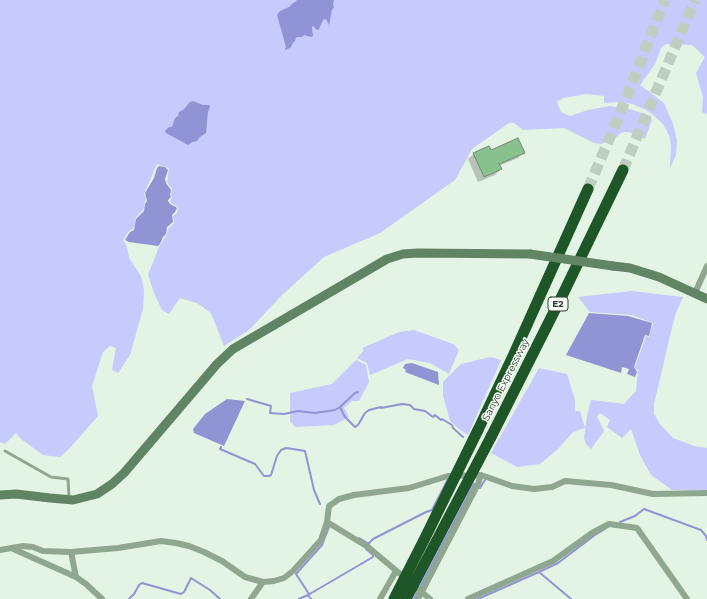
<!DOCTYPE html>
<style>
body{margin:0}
canvas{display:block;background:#e3f3e4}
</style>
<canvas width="707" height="599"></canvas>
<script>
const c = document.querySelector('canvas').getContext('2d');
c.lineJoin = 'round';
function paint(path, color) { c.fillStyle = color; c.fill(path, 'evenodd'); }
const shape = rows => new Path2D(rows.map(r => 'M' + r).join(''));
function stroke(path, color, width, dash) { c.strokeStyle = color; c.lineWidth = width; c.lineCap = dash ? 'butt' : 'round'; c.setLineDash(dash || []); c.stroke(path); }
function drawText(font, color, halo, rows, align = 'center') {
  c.font = font + ' Montserrat,sans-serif'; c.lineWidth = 3; c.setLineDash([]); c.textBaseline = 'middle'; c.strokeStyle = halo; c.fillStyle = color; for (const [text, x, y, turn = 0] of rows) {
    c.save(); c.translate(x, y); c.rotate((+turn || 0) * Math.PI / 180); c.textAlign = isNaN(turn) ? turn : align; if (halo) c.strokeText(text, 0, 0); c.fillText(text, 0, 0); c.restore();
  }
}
paint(shape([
 [0,0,707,0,707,114,702,112,703,97,696,73,705,57,692,45,666,44,661,48,655,64,640,85,664,103,673,124,677,141,676,155,670,168,671,146,670,138,667,131,663,124,652,114,646,110,632,104,618,102,604,103,604,96,586,94,563,98,557,102,561,112,570,116,588,110,610,106,630,109,644,114,652,120,645,139,629,132,625,132,621,133,616,137,601,144,594,143,564,128,523,130,514,123,509,123,472,149,455,180,380,233,324,257,282,295,249,330,224,346,211,313,197,303,180,298,169,314,162,310,154,293,148,275,159,247,167,234,168,229,174,223,173,216,177,213,178,207,171,203,170,201,172,198,171,195,172,189,169,185,167,182,169,168,157,164,144,194,146,198,143,210,136,217,134,228,129,231,123,240,127,247,129,258,141,276,144,290,143,309,130,355,118,373,112,370,116,348,110,346,103,352,92,386,98,416,69,449,60,457,43,455,21,439,16,433,5,444,0,442],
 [632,291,683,297,675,315,654,404,654,414,660,424,673,438,694,446,707,448,707,490,672,490,651,475,640,455,631,429,622,438,607,427,610,420,600,413,597,416,604,431,591,449,586,444,584,438,587,416,591,400,624,404,636,391,638,371,635,367,646,336,649,337,653,323,632,315,590,312,578,297],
 [414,330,453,344,459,350,449,374,430,363,408,359,370,375,367,363,357,358,364,350,362,348,399,332],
 [490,357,501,360,468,435,459,429,450,421,443,395,443,382,461,364],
 [356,360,366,365,369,382,359,401,352,401,344,408,349,417,334,425,295,427,290,421,290,393,332,384],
 [539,368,567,374,575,400,575,411,580,411,585,428,573,432,557,450,540,464,517,467,491,453]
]), '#c7cafc');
paint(shape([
 [297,0,334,0,333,4,334,7,332,10,329,25,326,19,325,19,323,20,319,29,317,30,313,26,312,27,313,36,311,37,304,35,302,37,297,37,296,38,295,41,293,43,291,47,286,50,285,49,286,47,277,15,280,11,289,7,293,3,295,2],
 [193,101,203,105,209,105,210,107,208,112,206,133,200,137,197,141,192,142,188,145,166,133,165,131,169,127,172,127,175,118,178,116,179,112,184,109,190,102],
 [159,166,165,167,168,170,165,179,166,183,171,190,170,195,171,197,168,200,168,201,170,204,176,207,177,208,175,212,172,215,173,222,167,227,166,234,163,237,160,244,158,246,129,242,125,240,130,232,134,230,136,219,144,211,145,204,147,201,145,193,154,178,157,168],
 [589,313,628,316,652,323,649,336,645,335,634,367,637,372,635,377,627,374,629,369,622,367,621,373,566,355],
 [412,363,438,372,439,385,405,372,406,370,403,368,405,364],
 [227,399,245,401,224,446,194,433,193,429,205,414]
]), '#9194d4');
paint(shape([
 [490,151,523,152,518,158,499,166,501,169,495,175,478,182,468,159,474,154]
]), '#0003');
stroke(shape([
 [247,399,271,406,270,413,284,414,298,411,315,413,335,410,340,407,355,393,358,392],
 [340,407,345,417,355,427,358,425,365,413,369,410,381,407,381,408,402,404,410,405,414,409,425,411,433,417,435,415,441,420,442,419,452,425,453,428,463,437],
 [221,447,220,449,255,464,264,476,269,476,271,475,277,456,281,450,286,448,293,449,305,451,314,490,320,504],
 [480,488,485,480],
 [620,522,635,516,644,509,701,530,706,536,707,540],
 [359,538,369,544],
 [368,544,373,539,426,512,432,510,448,479],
 [539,572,571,599],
 [420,587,474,484],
 [309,594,296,574,322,545,329,527],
 [129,599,134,594,139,585,142,583,181,594,184,592,191,578,210,590,220,599],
 [299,599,308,595],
 [311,599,308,595,373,557,373,555,366,549],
 [414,599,418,591],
 [478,599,539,572,558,563,595,535,605,529]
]), '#9194d4', 2);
const building = shape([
 [518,138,525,153,499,164,502,169,484,177,473,153,489,146,491,150,518,138]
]);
paint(building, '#88c18d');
stroke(building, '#798779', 1);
stroke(shape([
 [623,170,695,0],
 [588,189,619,116,665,0]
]), '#c0cec1', 11, [11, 5.5]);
stroke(shape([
 [5,451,51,477,68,479,69,497]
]), '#8fa790', 3);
stroke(shape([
 [695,293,707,266],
 [327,522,368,547,430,599],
 [11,548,76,577,86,584,102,599],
 [0,550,23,546,33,547,43,551,71,552,118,548,161,541,176,543,189,546,204,552,222,561,245,577,263,582,274,581,284,578,293,571,321,540,327,522,329,506,339,499,354,495,409,488,448,476,481,475,512,486,534,489,552,487,565,481,611,485,653,494,707,493],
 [71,552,76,577],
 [251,599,263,582],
 [380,599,396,571],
 [418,599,478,484,481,475],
 [468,599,553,561,592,533,609,524,637,528,687,599]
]), '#8fa790', 6);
stroke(shape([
 [613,266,630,268,659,277,707,299],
 [0,495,16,494,50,498,73,500,97,494,112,484,124,473,217,364,233,349,387,259,403,254,418,253,530,254]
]), '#618564', 9);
stroke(shape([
 [478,430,513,356,588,189],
 [491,437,563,294,623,170]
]), '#1f5628', 11);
stroke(shape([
 [530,254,613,266]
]), '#618564', 9);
stroke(shape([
 [394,599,424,540,478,430],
 [406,599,491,437]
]), '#1f5628', 11);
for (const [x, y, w] of [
 [558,304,20]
]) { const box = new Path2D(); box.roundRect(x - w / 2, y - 7, w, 14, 3); c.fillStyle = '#f5fff5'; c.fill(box); stroke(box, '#333933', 1); }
drawText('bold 9px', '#333933', null, [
 ["E2",558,304]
]);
drawText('10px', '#333933', '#f5fff5', [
 ["Sanyo Expressway",506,380,-63]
]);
</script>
